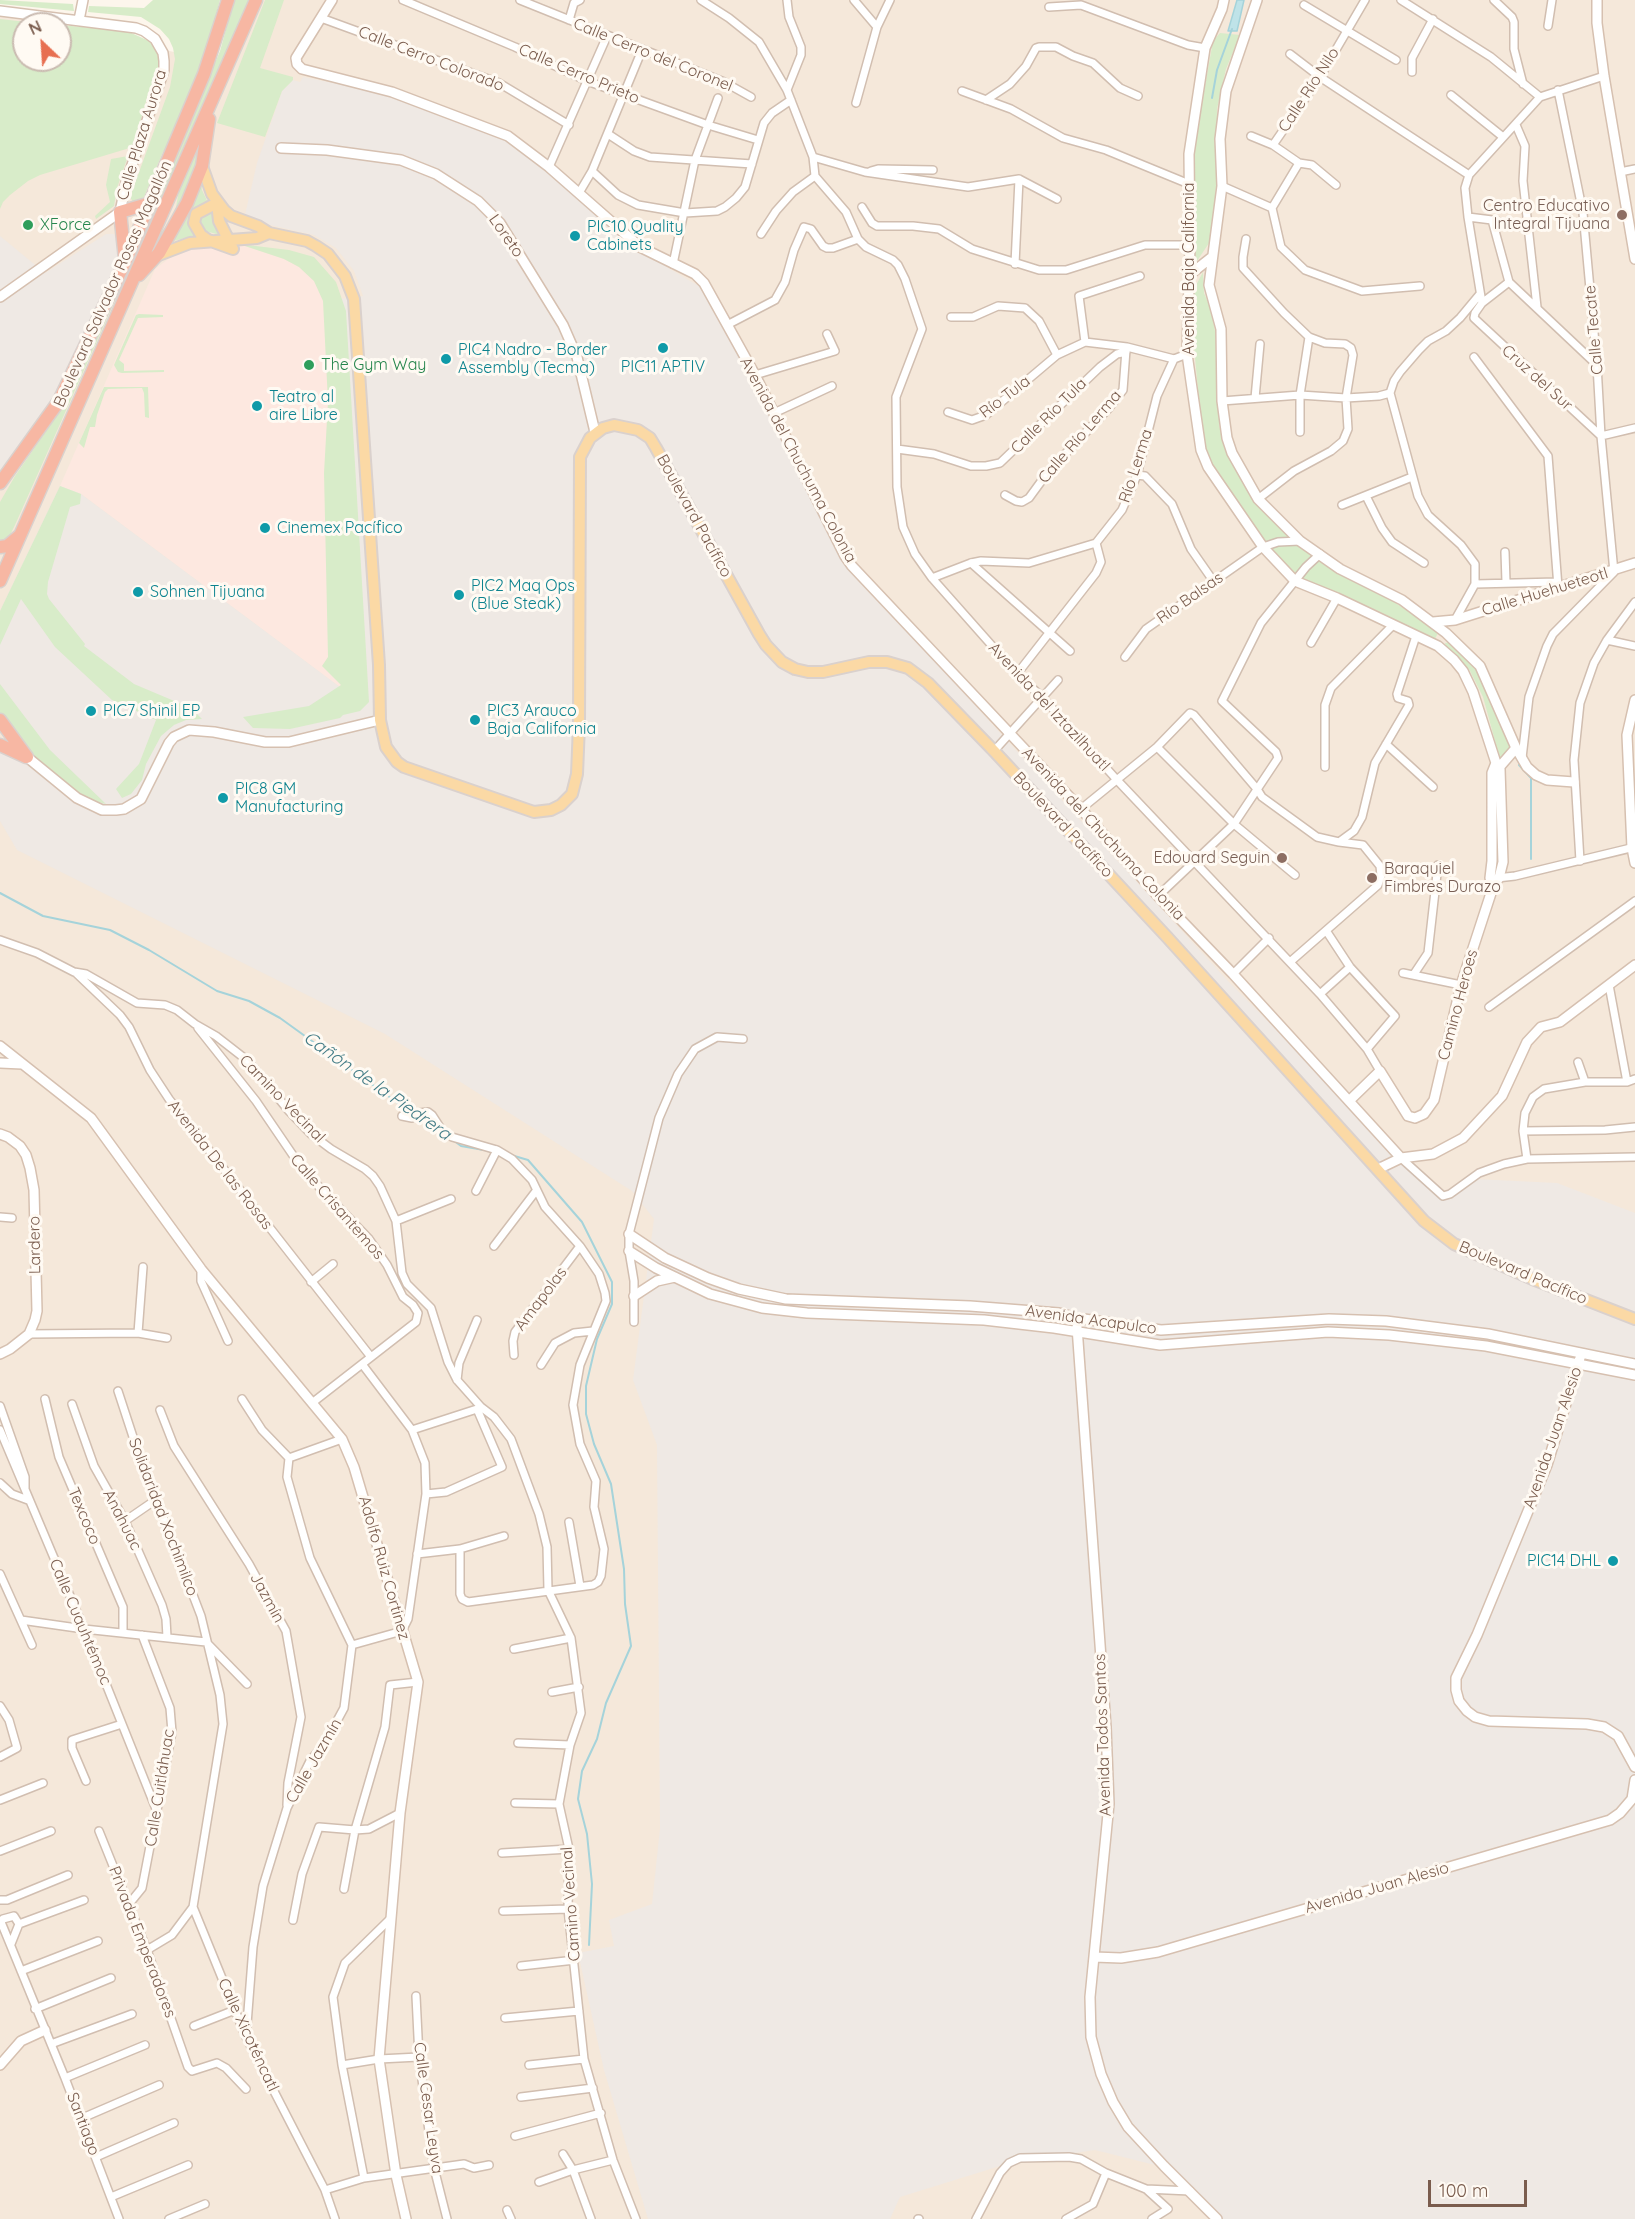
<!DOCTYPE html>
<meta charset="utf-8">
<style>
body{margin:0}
#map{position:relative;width:1635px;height:2219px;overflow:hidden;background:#fdf6ec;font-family:Quicksand,sans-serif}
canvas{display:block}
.north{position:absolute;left:12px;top:12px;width:60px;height:60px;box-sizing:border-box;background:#fffaf3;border:2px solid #cabbb1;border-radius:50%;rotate:335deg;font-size:16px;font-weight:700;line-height:24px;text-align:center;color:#7a5c4d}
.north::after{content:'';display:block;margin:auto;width:21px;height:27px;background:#e76f51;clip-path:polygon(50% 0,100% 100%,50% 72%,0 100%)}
.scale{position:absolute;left:1428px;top:2180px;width:99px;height:27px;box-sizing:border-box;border:3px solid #7a5c4d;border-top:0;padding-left:8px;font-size:18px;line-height:21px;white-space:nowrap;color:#7a5c4d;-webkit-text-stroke:4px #fffaf3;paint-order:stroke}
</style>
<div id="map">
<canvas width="1635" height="2219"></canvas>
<div class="north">N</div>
<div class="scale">100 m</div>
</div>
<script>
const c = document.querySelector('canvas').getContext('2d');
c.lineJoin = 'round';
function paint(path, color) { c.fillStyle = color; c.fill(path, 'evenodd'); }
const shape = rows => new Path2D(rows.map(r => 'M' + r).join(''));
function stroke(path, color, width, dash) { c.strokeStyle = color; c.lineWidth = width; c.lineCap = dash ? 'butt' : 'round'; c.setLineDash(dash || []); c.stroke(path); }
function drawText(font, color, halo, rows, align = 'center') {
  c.font = font + ' Quicksand,sans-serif'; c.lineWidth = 6; c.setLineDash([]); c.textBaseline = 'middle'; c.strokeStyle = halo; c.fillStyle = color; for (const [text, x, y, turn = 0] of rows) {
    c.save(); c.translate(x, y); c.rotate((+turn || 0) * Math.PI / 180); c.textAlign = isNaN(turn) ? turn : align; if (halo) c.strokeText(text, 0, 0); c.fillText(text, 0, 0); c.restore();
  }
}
paint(shape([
 [255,0,1635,0,1635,2219,0,2219,0,11,54,24,24,24,24,60,60,60,60,25,233,66]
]), '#f5e8da');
paint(shape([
 [239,244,284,259,299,267,314,281,324,301,349,694,81,494,60,486,155,269,175,254,190,247]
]), '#fde8e0');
paint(shape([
 [303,77,388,94,511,140,638,250,702,288,754,381,846,565,1228,981,1439,1193,1454,1195,1475,1179,1557,1183,1635,1213,1635,2219,1218,2219,1171,2169,1095,2150,1013,2162,900,2197,890,2219,648,2219,604,2070,578,1953,614,1946,609,1920,652,1904,660,1828,657,1445,633,1380,654,1219,632,1191,385,1034,17,850,0,821,0,747,10,721,0,708,0,611,60,486,81,494,348,693,324,301,363,296,354,271,336,248,314,235,244,219,257,163,282,91,293,80,300,82],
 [106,234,114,234,122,255,63,382,31,434,0,471,0,236,45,273]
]), '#efe9e4');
paint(shape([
 [0,0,73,4,74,11,0,4],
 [153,0,220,0,205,54,175,132,163,152,144,197,133,202,130,197,170,87,175,59,173,48,169,39,160,29,141,17,88,12,89,6,144,8],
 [234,0,249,0,15,525,8,539,0,542,0,502,15,476,63,407,119,285,181,143,220,51],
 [265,0,284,0,260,68,293,77,293,80,282,91,265,137,217,123],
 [0,19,45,24,24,24,24,60,60,60,60,25,127,31,149,41,156,50,159,62,158,72,147,98,133,147,40,175,28,181,10,195,3,202,0,209],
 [1220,33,1240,35,1226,69,1217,109,1216,186,1211,240,1195,264,1194,148,1213,41],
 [212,112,191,189,147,262,157,238,169,222,176,207,180,185],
 [128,156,117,188,114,206,96,219,95,216,110,202,106,185,111,159],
 [201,179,202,190,209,205,193,212,190,218,190,224,198,237,190,237,173,241,188,214],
 [208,212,212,213,221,231,220,235,202,230,199,226,200,217],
 [239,244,289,250,314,257,336,282,346,311,369,702,360,711,343,715,340,718,290,729,253,728,243,717,309,706,341,685,322,666,328,657,324,473,328,402,323,301,314,281,299,267,284,259],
 [1203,272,1204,293,1211,310,1218,347,1219,425,1225,450,1254,501,1312,555,1383,595,1439,631,1435,639,1431,639,1376,610,1333,593,1300,577,1272,551,1246,518,1207,458,1202,434,1193,336,1194,289],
 [139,314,163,315,163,317,138,318,119,360,124,364,124,371,164,370,164,372,122,373,118,372,114,365,136,315],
 [104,387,148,387,149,418,145,417,144,393,142,388,108,389,105,392,97,415,95,427,90,427,84,448,79,443],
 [60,486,81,494,80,504,70,507,48,582,47,594,49,599,85,644,84,646,134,684,179,703,192,709,202,719,186,720,174,725,161,736,146,764,142,780,131,794,122,798,116,789,139,764,156,720,112,700,55,647,21,599,0,645,0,611],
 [1453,642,1480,669,1489,691,1510,747,1500,759,1483,697,1470,671,1455,653,1446,647,1445,643],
 [0,684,50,750,106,804,94,801,80,794,36,760,0,713]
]), '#d8ecc9');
const water = shape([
 [1237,0,1244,0,1237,31,1228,31,1237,0]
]);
paint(water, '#bfe3e8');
stroke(water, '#a5d3da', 1.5);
stroke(shape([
 [1212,98,1217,70,1232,29],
 [1519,765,1531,778,1531,859],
 [0,893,43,916,110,930,149,950,217,991,249,1001,280,1018,413,1114],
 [418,1117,438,1131],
 [453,1140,461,1146,484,1150],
 [511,1155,528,1160,582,1222,612,1282,612,1304,597,1339,586,1386,586,1414,594,1444,611,1484,624,1569,625,1604,631,1646,606,1703,597,1739,582,1771,578,1799,587,1834,592,1884,589,1945]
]), '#a5d3da', 2);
const street = shape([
 [403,0,515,47,587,81,708,125,758,140],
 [520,0,724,82,751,97],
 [701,0,729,18,759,42,787,90,813,157,815,176,846,212,858,239,866,247,893,260,898,265,905,279,922,329,896,397,897,487,903,527,915,554,932,578,1017,674,1043,698,1117,780,1320,994,1367,1049,1380,1071],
 [854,0,877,27],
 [1401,0,1491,57,1540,97],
 [1494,0,1512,17,1514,22,1514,49,1523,84],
 [1304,5,1396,60],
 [1049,7,1081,5,1188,45,1205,48],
 [321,18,499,83,569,125],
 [569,20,574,3,580,0],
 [1548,26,1552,0],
 [1290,54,1320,77,1469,175],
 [1412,72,1412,58,1433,19],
 [1604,76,1540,97,1469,175,1465,188,1468,217,1482,303,1475,313,1474,318,1601,436,1635,428],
 [787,90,801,55,801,47,789,17,787,0],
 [962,91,1011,109,1063,138,1106,150,1189,184],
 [1451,95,1503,137],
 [986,100,1010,84,1026,66,1036,48,1039,47,1056,47,1073,56,1093,63,1120,88,1138,96],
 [856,103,877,27,890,0],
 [1516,125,1525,146,1523,181,1537,307],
 [608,134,634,151,650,157,752,164],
 [1251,136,1273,145],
 [813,157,865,172,968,187,1019,179,1057,199],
 [549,167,607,36],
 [592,171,618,195,638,205,685,213,717,211,725,207,736,198,745,187,764,123,772,113,791,100],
 [871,171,878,169,933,170],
 [1620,172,1635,169],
 [1336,185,1312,165,1299,163,1273,145,1320,77,1365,0],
 [1222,186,1272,208],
 [579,193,592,171,642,50],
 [862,207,872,223,877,226,913,226,939,229,972,249,1039,270,1066,270,1145,245,1190,245],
 [1272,208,1281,247,1305,270,1362,291,1420,286],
 [1272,208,1299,163],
 [1468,217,1492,220,1529,229],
 [1492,220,1509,282],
 [761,234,776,211,793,192,815,176],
 [1246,239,1243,257,1243,268,1284,313,1309,337,1325,343,1345,344,1351,348,1353,355,1346,398,1348,429,1343,441,1331,451,1294,471,1258,499],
 [673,264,695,160,718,98],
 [1015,264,1019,179],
 [1509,282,1597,365],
 [1482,303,1509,282],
 [951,317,973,317,998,306,1025,308,1039,321,1057,355],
 [727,325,775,300,785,282,794,250,804,227,811,229,823,246,827,248,833,248,858,239],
 [1085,342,1079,296,1140,276],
 [1474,357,1548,456,1558,587],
 [755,375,835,351,827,334],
 [1390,393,1418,496,1428,515,1461,545,1475,564,1475,584,1455,620],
 [1255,398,1260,344],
 [1222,401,1300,395,1346,398,1379,396,1390,393,1394,381,1400,372,1419,350,1428,341,1446,331,1460,318,1480,294],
 [948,412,972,420,986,415,1057,355,1085,342,1127,347,1174,359,1187,354],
 [774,413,832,386],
 [1300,432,1300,395,1309,337],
 [897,449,934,454,971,466,986,466,1000,463,1100,367,1117,354,1126,352],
 [1137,475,1145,476,1172,504,1191,549,1214,582],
 [1005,495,1016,501,1022,502,1029,498,1048,472,1109,408,1123,390,1126,350],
 [1366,496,1382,528,1392,542,1424,563],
 [1342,505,1412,477],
 [1505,552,1506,582],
 [971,563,1070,651],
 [932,578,971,563,981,561,1029,563,1096,543,1122,510,1137,475,1157,396,1174,359],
 [1475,584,1557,582],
 [1607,640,1635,646],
 [1311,643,1337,598],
 [1125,657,1146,629,1263,547,1278,542,1300,541],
 [1017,674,1096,573,1101,562,1096,543],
 [1386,744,1433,787],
 [1157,747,1234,824,1295,875],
 [994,751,1058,680],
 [1522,758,1529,697,1547,646,1553,634,1614,572,1601,436,1597,365,1583,213,1558,90],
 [1325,767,1325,705,1331,688,1393,625],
 [1081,809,1157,747,1190,713,1194,715,1257,789,1262,797,1317,837,1339,842,1354,831,1362,817,1375,763,1409,705,1408,701,1398,698,1397,694,1416,636],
 [1580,861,1574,760,1580,703,1594,663,1607,640,1635,602],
 [1497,878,1515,876,1635,847],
 [1158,896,1234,824,1278,758,1276,752,1222,701,1261,623,1306,567,1320,554],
 [1327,932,1350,967,1395,1016,1367,1049],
 [0,940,37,953,74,972,86,974,137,1003,165,1005,177,1010,195,1024,216,1036,248,1061,289,1111,311,1134,331,1149,365,1169,373,1176,380,1186,396,1221,402,1273,407,1284,431,1308,448,1362,457,1380,481,1407,494,1417,511,1439,539,1514,547,1547,548,1590,571,1638,581,1713,570,1745,559,1804,569,1849,568,1909,584,2059,613,2160,636,2219],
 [1290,962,1378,885,1381,876,1380,866,1363,845,1339,842],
 [76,973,120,1015,129,1027,150,1070,169,1099,371,1357],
 [1403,973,1461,985],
 [1233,974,1269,938],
 [1414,974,1428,953,1438,865],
 [1609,985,1627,1082],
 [1320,994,1350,967],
 [1489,1007,1635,901],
 [198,1028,256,1101,303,1170,369,1239,387,1265,403,1297,413,1305,418,1313,416,1322,312,1403],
 [1578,1062,1585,1082],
 [402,1116,412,1118,419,1113,428,1112,432,1115,443,1132,452,1137,497,1150,512,1159,532,1180,545,1207,580,1246,599,1274,605,1293,606,1301,580,1365,573,1405,580,1444,596,1481,594,1507,604,1549,601,1576,598,1582,593,1585,468,1602,462,1599,460,1594,460,1549],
 [1523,1131,1605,1130,1635,1127],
 [1401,1158,1443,1196,1450,1194,1479,1173,1504,1164,1527,1159,1635,1157],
 [1527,1159,1523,1131,1525,1113,1533,1097,1544,1089,1585,1082,1627,1082,1635,1079],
 [476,1191,497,1150],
 [0,1217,12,1218],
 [396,1221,451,1199],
 [494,1246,536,1191],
 [201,1269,201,1281,228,1341],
 [311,1282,333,1264],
 [634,1322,634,1281,629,1251,629,1234,659,1118,678,1074,695,1049,717,1037,743,1039],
 [138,1333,143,1267],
 [29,1334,138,1333,167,1338],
 [514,1355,513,1341,515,1332,580,1246],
 [541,1365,555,1343,574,1333,593,1331],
 [457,1380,459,1363,477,1320],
 [118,1391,136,1446,201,1616,220,1695,223,1724,193,1907,172,1935,147,1950],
 [45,1399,59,1457,123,1607,123,1632],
 [242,1399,262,1430,289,1458],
 [72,1404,94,1466,125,1521,162,1605,166,1619,167,1637],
 [0,1406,25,1477,25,1489],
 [160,1410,174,1446,249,1564,286,1631,301,1717,288,1783,287,1805],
 [0,1430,84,1629,158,1814],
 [412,1430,480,1408],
 [289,1458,342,1439],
 [0,1483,12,1494,28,1500],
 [426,1494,446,1492,502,1467,477,1409],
 [125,1521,157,1499],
 [569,1522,580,1586],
 [417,1554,460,1549,504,1536],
 [0,1574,32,1645],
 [21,1620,84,1629,206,1642,247,1684],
 [352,1645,402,1631,408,1619,426,1494,425,1463,412,1430,362,1364],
 [514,1649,571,1638],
 [552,1692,579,1687],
 [0,1706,9,1720,17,1748,0,1757],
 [518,1743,570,1745],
 [86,1781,72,1748,72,1740,122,1724],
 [0,1800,43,1783],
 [515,1803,559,1804],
 [99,1831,147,1950,188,2067,192,2071,217,2063,226,2068,246,2089],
 [0,1851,51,1831],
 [502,1853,569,1849],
 [344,1889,355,1830,385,1727,390,1685,418,1682],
 [0,1900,7,1900,68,1875],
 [129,1904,142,1888,172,1732,170,1708,142,1635],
 [193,1907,246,2037,325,2190,335,2219],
 [503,1911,568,1909],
 [293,1920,302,1874,319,1827,355,1830,369,1829,400,1813],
 [19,1924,14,1916,3,1919,1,1922,65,2078,119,2219],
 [11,1944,19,1924,84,1900],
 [521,1966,575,1960],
 [21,1971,98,1941],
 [416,1996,419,2057,434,2168,447,2219],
 [35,2009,111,1978],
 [505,2018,579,2011],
 [194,2026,235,2010],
 [246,2037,253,1947,263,1886,287,1808,310,1761,325,1743,344,1708,352,1645,310,1558,287,1477,289,1458],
 [51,2044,132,2014],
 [342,2065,379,2059,419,2057],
 [529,2065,584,2059],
 [65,2078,145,2045],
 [521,2097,593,2088],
 [80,2119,159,2085],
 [515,2136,601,2113],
 [563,2154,573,2170,591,2219],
 [96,2157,174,2123],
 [364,2178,342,2065,333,1997,345,1963,390,1919],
 [539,2182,573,2170,613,2160],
 [1146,2189,1190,2191],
 [325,2190,364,2178,464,2164,474,2168,489,2165],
 [111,2197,188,2165],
 [507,2210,511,2219],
 [169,2219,205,2204],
 [918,2219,919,2219],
 [976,2219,1000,2173,1009,2163,1020,2158,1069,2157,1081,2159,1106,2173,1146,2189,1168,2209,1152,2219],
 [1066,2219,1093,2204,1106,2173]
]);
const secondary = shape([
 [332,0,296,58,297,64,302,69,392,92,508,136,549,167,640,247,695,274,704,283,755,375,845,556,852,566,1081,809,1158,896,1233,974,1401,1158],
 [1224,0,1222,9,1205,48,1189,154,1190,245,1187,354,1201,450,1208,467,1263,547,1295,581,1337,598,1438,646,1454,660,1463,671,1473,692,1496,763,1500,769,1503,862,1499,878,1494,884,1461,985,1434,1100,1424,1114,1415,1118,1408,1116,1380,1071,1349,1101],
 [1257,0,1226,91,1220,139,1222,186,1209,285,1221,329,1222,401,1227,438,1232,453,1258,499,1300,541,1340,569,1402,600,1446,633,1480,666,1516,748,1527,767,1536,775,1547,780,1574,782],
 [1597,0,1597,23,1604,76,1635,259],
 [0,11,136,28,144,31,155,39,163,53,164,61,164,70,126,183,120,212,0,297],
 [79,20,83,0],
 [281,148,327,150,401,160,436,174,478,201,500,223,563,325,577,357,595,432],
 [1188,276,1212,257],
 [1433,622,1455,620,1635,563],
 [1635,700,1627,735,1632,848,1635,863],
 [27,757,77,798,102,810,116,810,124,809,141,799,169,743,174,737,189,730,214,732,265,742,289,742,380,720],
 [1496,771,1516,748],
 [1494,884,1490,878,1492,861,1492,773,1496,763],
 [0,1046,91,1118,201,1269,342,1439,354,1467,418,1682,400,1813,379,2059,396,2175,406,2219],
 [0,1063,22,1064],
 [0,1134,8,1137,20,1146,26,1155,30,1168,34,1190,37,1311,35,1320,29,1334,10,1349,0,1354],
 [1378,1169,1401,1158,1433,1154,1463,1138,1502,1096,1527,1042,1541,1027,1560,1022,1635,965],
 [629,1234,665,1258,708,1278,739,1289,786,1299,970,1306,1059,1313,1077,1318,1161,1330,1329,1319,1386,1321,1488,1334,1635,1364],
 [629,1251,656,1268,710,1294,762,1308,807,1313,984,1320,1054,1328,1160,1345,1328,1332,1389,1335,1486,1346,1635,1375],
 [634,1296,657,1281,675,1277],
 [1077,1327,1106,1727,1109,1804,1090,1997,1091,2037,1101,2074,1113,2102,1128,2127,1164,2166,1217,2219],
 [1580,1358,1547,1465,1477,1635,1456,1678,1456,1690,1459,1701,1467,1711,1475,1717,1489,1721,1587,1724,1604,1727,1618,1736,1635,1767],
 [1094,1957,1121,1958,1158,1952,1610,1820,1620,1813,1632,1799,1635,1780],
 [0,2065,21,2041,45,2030]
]);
const primary = shape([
 [202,166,212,194,224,210,231,216,258,226,269,233,307,241,316,246,328,254,345,276,354,299,379,665,380,720,386,747,397,762,404,767,534,812,551,810,561,805,572,794,577,774,579,725,580,457,590,438,603,428,614,425,638,430,650,438,656,448,759,634,766,645,782,662,795,669,808,672,823,672,869,662,887,662,908,668,928,683,994,751,1167,937,1424,1221,1454,1244,1535,1280,1635,1319],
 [217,203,219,221,233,249,208,240,201,235,194,223,196,214,217,203],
 [156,256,190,243,257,238,269,233]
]);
const highway = shape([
 [125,259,120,212,151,203],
 [139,275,159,253,187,203,202,166,209,119],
 [0,483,59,401,125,262,204,74,228,0],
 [0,547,7,546,19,536],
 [0,581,256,0],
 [0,720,27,757],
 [0,745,26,757]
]);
stroke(street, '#d1beb0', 10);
stroke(secondary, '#d6c0b0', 12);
stroke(primary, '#dad1cd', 14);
stroke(highway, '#dad1cd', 15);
stroke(street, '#fff', 7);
stroke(secondary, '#fff', 9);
stroke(primary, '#fbd9a5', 10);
stroke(highway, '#f7b7a3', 12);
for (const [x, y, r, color] of [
 [1622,215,6,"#8d6e63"],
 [28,225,6,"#2e9e5b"],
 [575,236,6,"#0f9aa8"],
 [663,348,6,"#0f9aa8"],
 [446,359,6,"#0f9aa8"],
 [309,365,6,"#2e9e5b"],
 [257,406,6,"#0f9aa8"],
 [265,528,6,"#0f9aa8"],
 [138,592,6,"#0f9aa8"],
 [459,595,6,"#0f9aa8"],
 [91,711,6,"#0f9aa8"],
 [475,720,6,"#0f9aa8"],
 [223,798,6,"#0f9aa8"],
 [1282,858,6,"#8d6e63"],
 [1372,878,6,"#8d6e63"],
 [1613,1561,6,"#0f9aa8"]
]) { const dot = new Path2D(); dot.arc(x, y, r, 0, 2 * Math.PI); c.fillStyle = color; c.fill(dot); stroke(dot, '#fffaf3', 2); }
drawText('16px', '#7a5c4d', '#fffaf3', [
 ["Calle Cerro del Coronel",653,55,22],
 ["Calle Cerro Colorado",431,59,21],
 ["Calle Cerro Prieto",579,74,23],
 ["Calle Río Nilo",1309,90,-57],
 ["Calle Plaza Aurora",142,135,-73],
 ["Loreto",506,236,55],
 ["Avenida Baja California",1189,269,-90],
 ["Boulevard Salvador Rosas Magallón",113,284,-66],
 ["Calle Tecate",1594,330,-95],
 ["Cruz del Sur",1537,378,42],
 ["Río Tula",1005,397,-37],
 ["Calle Río Tula",1049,416,-45],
 ["Calle Río Lerma",1080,437,-49],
 ["Avenida del Chuchuma Colonia",798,460,62],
 ["Río Lerma",1136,466,-72],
 ["Boulevard Pacífico",694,516,61],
 ["Calle Huehueteotl",1545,592,-17],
 ["Río Balsas",1190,598,-35],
 ["Avenida del Iztazilhuatl",1049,707,47],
 ["Boulevard Pacífico",1063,825,47],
 ["Avenida del Chuchuma Colonia",1103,834,47],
 ["Camino Heroes",1458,1005,-75],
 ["Camino Vecinal",282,1099,46],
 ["Avenida De las Rosas",220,1165,52],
 ["Calle Crisantemos",337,1207,49],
 ["Lardero",35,1245,-91],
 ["Boulevard Pacífico",1523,1273,23],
 ["Amapolas",541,1299,-53],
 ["Avenida Acapulco",1091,1320,8],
 ["Avenida Juan Alesio",1553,1438,-71],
 ["Texcoco",84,1516,67],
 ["Solidaridad Xochimilco",163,1517,69],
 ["Anahuac",122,1520,63],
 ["Adolfo Ruiz Cortinez",384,1568,74],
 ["Jazmín",267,1598,61],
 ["Calle Cuauhtémoc",80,1622,67],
 ["Avenida Todos Santos",1103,1735,-92],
 ["Calle Jazmín",314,1761,-60],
 ["Calle Cuitláhuac",160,1788,-81],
 ["Avenida Juan Alesio",1377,1888,-16],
 ["Camino Vecinal",571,1904,-94],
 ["Privada Emperadores",142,1942,69],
 ["Calle Xicoténcatl",248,2035,65],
 ["Calle Cesar Leyva",428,2108,82],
 ["Santiago",83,2124,69]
]);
drawText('16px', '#785e54', '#fffaf3', [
 ["Centro Educativo",1610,206],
 ["Integral Tijuana",1610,224],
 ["Edouard Seguin",1270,858],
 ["Baraquiel",1384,869,"left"],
 ["Fimbres Durazo",1384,887,"left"]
], 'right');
drawText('16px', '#27864d', '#fffaf3', [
 ["XForce",40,225],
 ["The Gym Way",321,365]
], 'left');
drawText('16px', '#0d838f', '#fffaf3', [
 ["PIC10 Quality",587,227],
 ["Cabinets",587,245],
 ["PIC4 Nadro - Border",458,350],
 ["Assembly (Tecma)",458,368],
 ["PIC11 APTIV",663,367,"center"],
 ["Teatro al",269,397],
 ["aire Libre",269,415],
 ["Cinemex Pacífico",277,528],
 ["PIC2 Maq Ops",471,586],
 ["(Blue Steak)",471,604],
 ["Sohnen Tijuana",150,592],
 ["PIC7 Shinil EP",103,711],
 ["PIC3 Arauco",487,711],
 ["Baja California",487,729],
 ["PIC8 GM",235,789],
 ["Manufacturing",235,807],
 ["PIC14 DHL",1601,1561,"right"]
], 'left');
drawText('italic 18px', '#437c86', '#fffaf3', [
 ["Cañón de la Piedrera",377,1086,35]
]);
</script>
